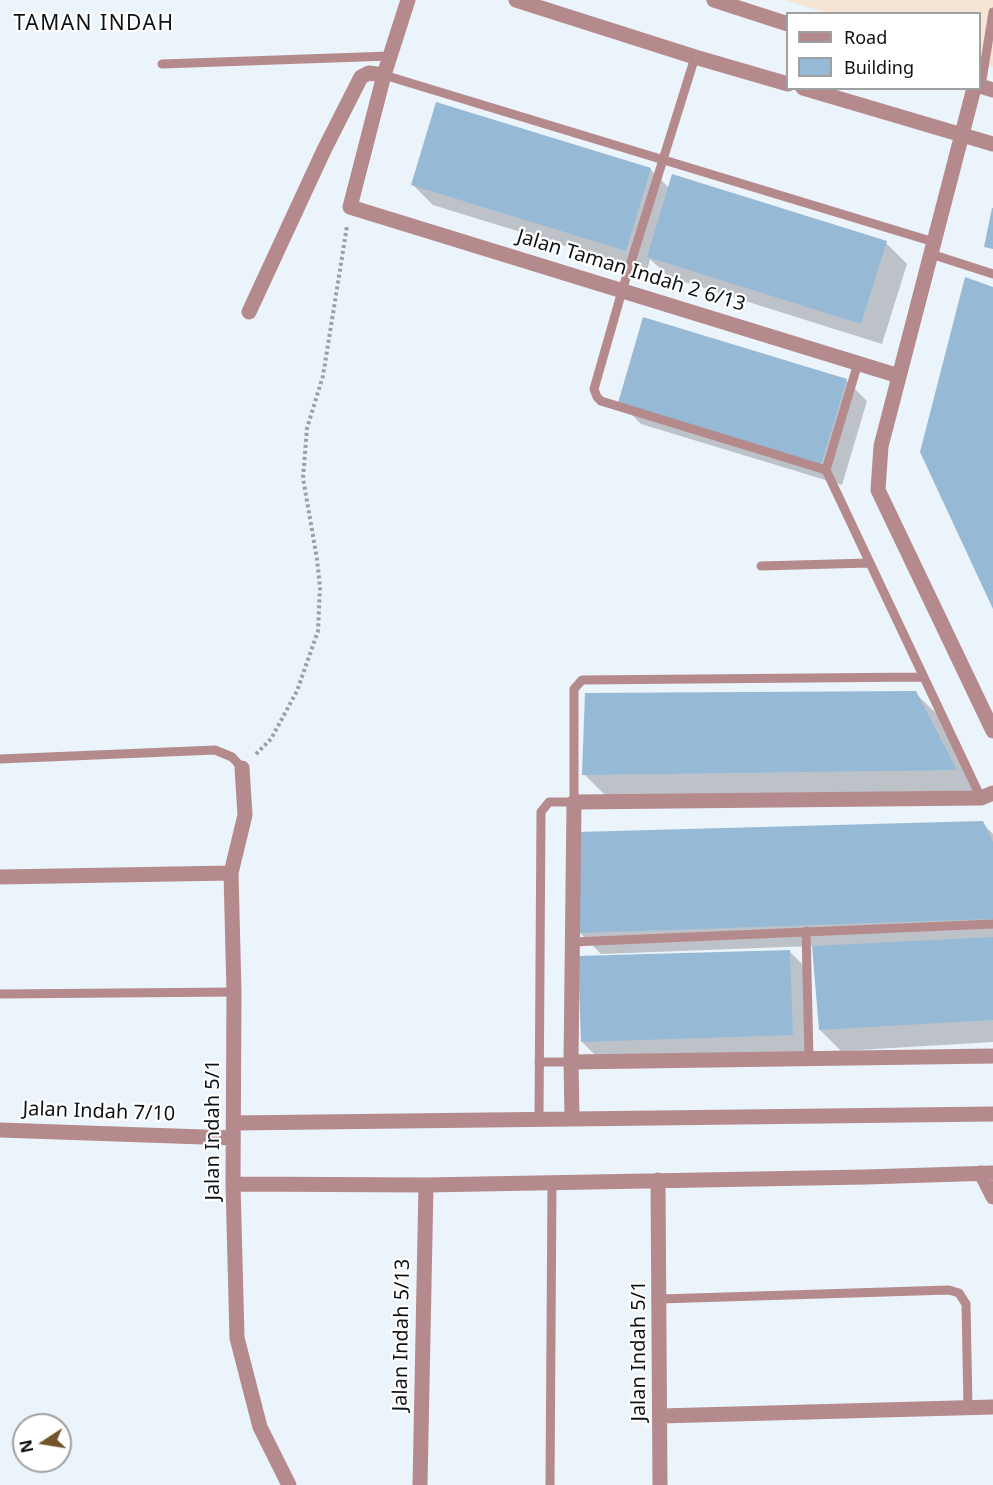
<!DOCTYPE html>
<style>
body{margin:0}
#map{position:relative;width:993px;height:1485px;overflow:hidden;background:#ebf3fb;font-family:"Noto Sans",sans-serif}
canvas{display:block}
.legend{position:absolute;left:786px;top:12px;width:195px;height:78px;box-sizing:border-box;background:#fff;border:2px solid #9fa0a1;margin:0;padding:8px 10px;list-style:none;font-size:18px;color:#0e1113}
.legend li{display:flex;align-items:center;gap:12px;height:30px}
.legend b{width:30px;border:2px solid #9fa0a1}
.north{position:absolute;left:12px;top:1413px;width:60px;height:60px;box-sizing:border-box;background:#fff;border:2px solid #9fa0a1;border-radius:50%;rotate:258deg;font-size:16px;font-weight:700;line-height:24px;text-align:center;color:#0e1113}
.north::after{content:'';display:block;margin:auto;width:21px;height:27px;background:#725529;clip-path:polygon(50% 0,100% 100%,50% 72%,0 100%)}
</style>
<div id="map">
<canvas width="993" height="1485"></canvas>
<ul class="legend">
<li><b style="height:8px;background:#b58a8d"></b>Road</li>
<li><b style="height:16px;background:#96b9d6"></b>Building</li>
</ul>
<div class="north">N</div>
</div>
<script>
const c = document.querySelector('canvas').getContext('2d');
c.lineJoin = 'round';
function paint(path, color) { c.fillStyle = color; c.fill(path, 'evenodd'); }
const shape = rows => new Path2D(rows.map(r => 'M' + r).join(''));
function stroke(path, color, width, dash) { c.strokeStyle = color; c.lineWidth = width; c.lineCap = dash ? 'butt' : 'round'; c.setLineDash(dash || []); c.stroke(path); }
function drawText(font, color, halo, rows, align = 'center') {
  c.font = font + ' "Noto Sans",sans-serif'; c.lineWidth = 4.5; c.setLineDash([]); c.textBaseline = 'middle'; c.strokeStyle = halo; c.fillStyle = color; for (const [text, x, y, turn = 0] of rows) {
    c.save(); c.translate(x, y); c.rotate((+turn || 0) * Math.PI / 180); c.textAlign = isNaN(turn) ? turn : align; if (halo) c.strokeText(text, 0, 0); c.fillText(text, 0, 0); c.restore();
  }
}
paint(shape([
 [785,0,993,0,993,67,980,62,980,14,827,13]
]), '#f6e5d4');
paint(shape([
 [650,169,669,188,886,243,907,264,882,344,669,277,650,259,647,271,433,205,412,184],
 [846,380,867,401,842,485,641,424,620,403],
 [915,693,937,714,977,791,605,795,584,774],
 [982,823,993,834,993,1042,841,1051,820,1030,813,946,601,954,580,933],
 [789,951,810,972,813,1055,603,1063,582,1042]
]), '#0003');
paint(shape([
 [436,102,651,168,626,251,411,185],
 [672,174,887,241,861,324,647,257],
 [992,208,993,208,993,249,984,247],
 [965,277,993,287,993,609,920,452],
 [643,317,847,379,821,465,618,403],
 [916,691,957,770,582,775,585,693],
 [983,821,993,842,993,919,579,933,577,832],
 [993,937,993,1020,819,1030,812,946],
 [790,950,793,1035,581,1042,578,956]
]), '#96b9d6');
stroke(shape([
 [256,754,271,739,297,691,318,631,320,588,317,559,303,478,307,428,323,376,347,226]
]), '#9aa0a6', 4, [3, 3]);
stroke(shape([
 [695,57,622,291,594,389,597,397,601,401,826,470],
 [162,64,390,56],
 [384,75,934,242],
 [981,86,993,12],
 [931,254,993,274],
 [858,363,826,470,981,798],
 [761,566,869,563],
 [0,759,215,750,232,757,242,768],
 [806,931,809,1058],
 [572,942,993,924],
 [0,994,234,992],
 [539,1062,571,1062],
 [539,1118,541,812,549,802,574,802,574,689,582,680,923,677],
 [660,1299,949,1290,959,1293,966,1304,968,1407],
 [550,1485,552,1182]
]), '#b58a8d', 9);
stroke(shape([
 [408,0,384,75,350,207,899,376],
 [516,0,695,57,788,84],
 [714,0,788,24],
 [980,86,993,90],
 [803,88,993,144],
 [974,88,881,446,878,490,993,731],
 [249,312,324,150,361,77,369,73,384,75],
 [242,768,245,815,231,873,234,992,233,1184,237,1338,260,1427,289,1485],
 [0,877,231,873],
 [571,1062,574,802,981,798,993,793],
 [572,1118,571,1062,993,1056],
 [233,1123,993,1114],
 [0,1130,232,1138],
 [981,1173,993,1197],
 [658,1180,660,1485],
 [233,1184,426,1185,866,1177,993,1173],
 [660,1416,993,1407],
 [420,1485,426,1185]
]), '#b58a8d', 15);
drawText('20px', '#0e1113', '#fff', [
 ["Jalan Taman Indah 2 6/13",631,271,17],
 ["Jalan Indah 7/10",99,1112,2],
 ["Jalan Indah 5/1",213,1130,-90],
 ["Jalan Indah 5/13",402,1335,-89],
 ["Jalan Indah 5/1",639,1351,-90]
]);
c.letterSpacing = '1.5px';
drawText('21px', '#0e1113', '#fff', [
 ["TAMAN INDAH",94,24]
]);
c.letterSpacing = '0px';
</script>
